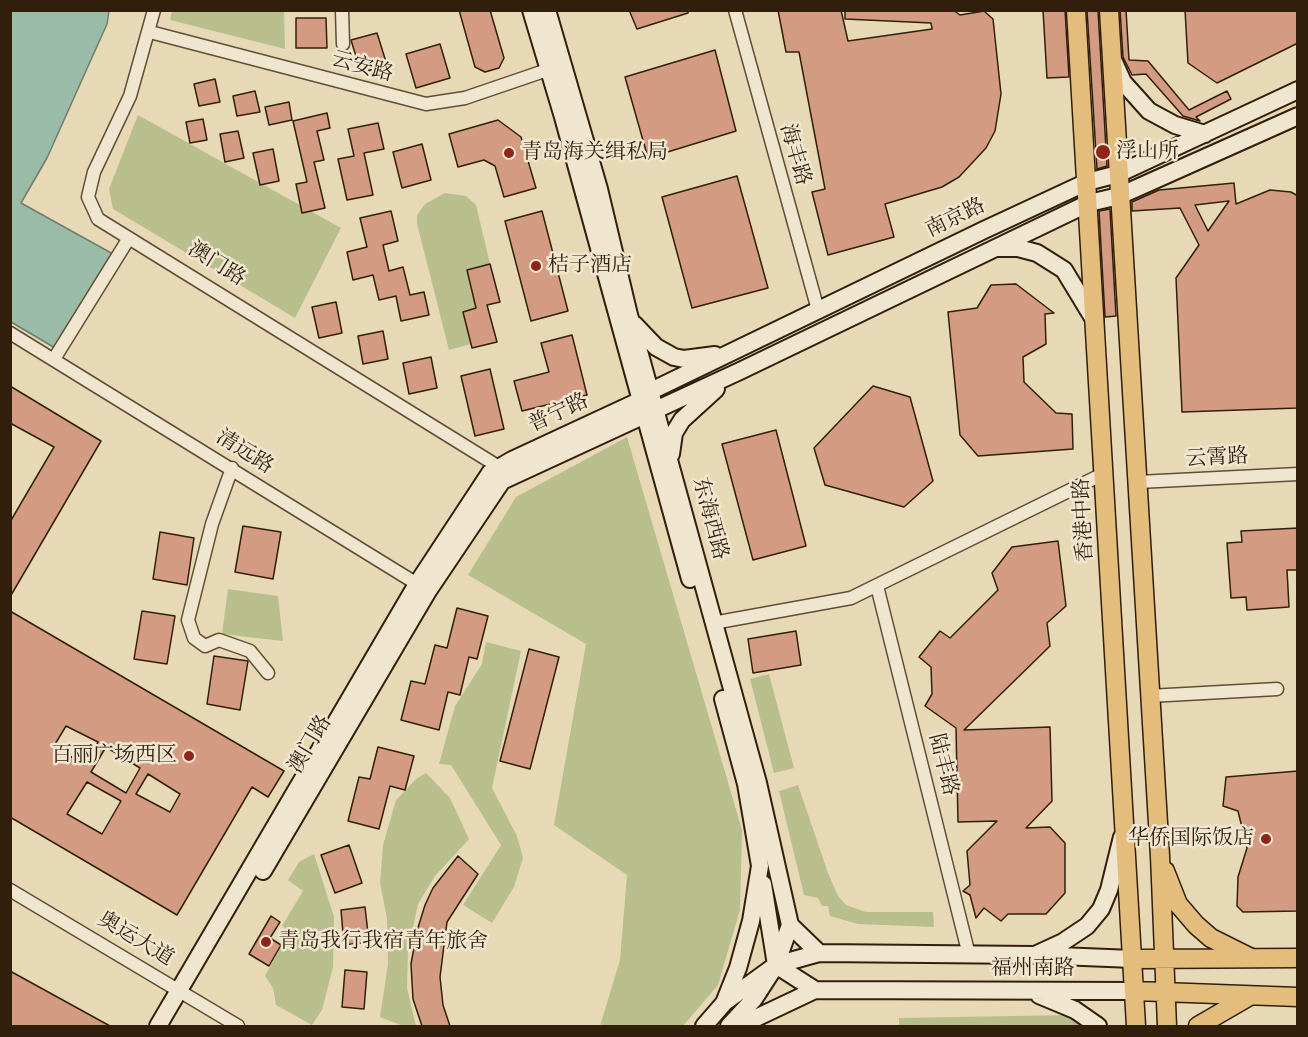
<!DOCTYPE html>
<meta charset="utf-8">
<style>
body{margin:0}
#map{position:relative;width:1308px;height:1037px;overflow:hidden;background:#e8d9b6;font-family:"IM FELL Double Pica",serif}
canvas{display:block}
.frame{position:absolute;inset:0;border:12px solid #311f0b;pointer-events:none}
</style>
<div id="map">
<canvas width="1308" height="1037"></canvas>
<div class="frame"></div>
</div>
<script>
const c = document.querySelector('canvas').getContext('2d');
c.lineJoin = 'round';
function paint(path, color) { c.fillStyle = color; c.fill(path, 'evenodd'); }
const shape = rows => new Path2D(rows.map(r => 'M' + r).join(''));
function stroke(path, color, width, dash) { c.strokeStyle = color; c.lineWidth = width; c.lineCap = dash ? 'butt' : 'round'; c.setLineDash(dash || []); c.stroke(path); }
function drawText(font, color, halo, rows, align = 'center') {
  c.font = font + ' "IM FELL Double Pica","Noto Serif SC",serif'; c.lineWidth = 5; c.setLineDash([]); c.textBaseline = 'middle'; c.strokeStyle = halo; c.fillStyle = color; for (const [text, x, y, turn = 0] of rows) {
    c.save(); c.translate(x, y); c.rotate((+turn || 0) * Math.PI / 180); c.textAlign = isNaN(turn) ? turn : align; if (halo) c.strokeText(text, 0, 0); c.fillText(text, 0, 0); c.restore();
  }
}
paint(shape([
 [172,11,284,11,285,49,170,20],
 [138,115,341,228,295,318,113,209,109,189],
 [445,193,466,196,476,205,490,264,467,270,476,308,463,312,471,344,449,350,417,224,417,215,425,204],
 [627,437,742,830,740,910,718,985,683,1026,600,1026,620,960,627,875,554,825,586,644,468,575,516,497],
 [228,589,278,596,283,641,222,634],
 [486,642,521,651,492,788,517,836,523,858,514,887,492,923,463,905,501,845,451,765,439,764,455,706,482,664],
 [769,674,794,768,774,773,750,679],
 [426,773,450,798,469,839,435,876,418,904,408,950,407,988,416,1026,403,1026,380,1017,388,964,387,918,380,883,383,845,396,800,416,779],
 [798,785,828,873,838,896,846,905,866,912,933,912,934,927,858,924,830,916,828,906,822,906,818,898,804,895,779,791],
 [314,854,334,917,333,967,322,1010,312,1025,276,1005,273,988,265,976,289,932,282,926,303,891,288,880,299,862],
 [1070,1015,1086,1026,899,1026,899,1018]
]), '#b8bf8d');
const water = shape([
 [11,11,109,11,107,24,47,158,21,203,113,254,55,348,11,322,11,11]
]);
paint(water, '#99bba8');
stroke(water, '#6f7d69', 1.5);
const building = shape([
 [459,10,490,10,504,58,499,68,485,72,475,67,459,10],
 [629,10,688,10,688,13,637,29,629,10],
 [778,10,841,10,848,41,932,29,931,23,845,19,845,10,953,10,960,15,984,11,993,19,1001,94,995,131,986,148,959,177,942,187,885,204,894,237,828,255,812,192,825,189,799,52,786,52,778,10],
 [1043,10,1065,10,1069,77,1047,78,1043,10],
 [1087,10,1098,10,1107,166,1097,169,1087,10],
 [1120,10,1126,10,1129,60,1148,61,1189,110,1227,91,1231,99,1196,117,1200,121,1183,116,1146,74,1132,75,1123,57,1120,10],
 [1185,10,1298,10,1298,43,1217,83,1188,63,1185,10],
 [296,18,326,18,327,48,296,48,296,18],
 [377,33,387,65,361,73,351,40,377,33],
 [440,44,450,78,416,88,406,54,440,44],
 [715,50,736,131,648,158,625,77,715,50],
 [215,79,220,102,199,106,194,84,215,79],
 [255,91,260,112,237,116,233,96,255,91],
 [289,102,292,120,269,125,265,107,289,102],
 [327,113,330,128,317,131,324,160,314,162,325,208,302,213,296,184,307,182,293,121,327,113],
 [203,119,207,140,190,143,186,122,203,119],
 [498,120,521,137,536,188,504,197,495,166,484,160,458,167,449,134,498,120],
 [378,123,384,149,364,153,373,195,347,200,338,159,354,156,348,129,378,123],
 [238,131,244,158,225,162,220,134,238,131],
 [422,144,431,180,402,188,393,152,422,144],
 [273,149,279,181,260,185,253,153,273,149],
 [737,176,768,288,692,308,662,197,737,176],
 [1234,183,1236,204,1270,190,1291,192,1298,196,1298,408,1182,412,1176,278,1199,245,1180,208,1132,211,1132,202,1159,190,1234,183],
 [1229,201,1208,231,1195,205,1229,201],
 [1110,209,1116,316,1105,317,1099,211,1110,209],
 [391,211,398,241,383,245,389,271,403,267,410,295,424,292,429,315,401,321,396,296,379,300,373,275,353,280,347,252,367,247,360,218,391,211],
 [542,211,568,311,531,321,505,221,542,211],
 [490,264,500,302,487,305,497,342,472,348,463,312,476,308,467,270,490,264],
 [1016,284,1054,313,1045,314,1046,344,1023,357,1024,382,1056,413,1072,414,1073,449,978,456,960,435,948,312,977,308,991,285,1016,284],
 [336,302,342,333,319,338,312,307,336,302],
 [383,331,388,359,363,364,358,336,383,331],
 [572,335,587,395,522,411,514,381,549,372,541,343,572,335],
 [431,357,437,388,409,394,403,363,431,357],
 [490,369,504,429,475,436,461,376,490,369],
 [10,386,101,441,10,597,10,522,54,447,10,423,10,386],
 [873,386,910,397,933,481,904,507,825,485,814,448,873,386],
 [776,430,806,546,753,560,722,444,776,430],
 [243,526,281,532,273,579,235,572,243,526],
 [1298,528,1298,570,1287,570,1289,607,1247,610,1246,597,1231,598,1227,543,1242,542,1241,531,1298,528],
 [160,532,194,538,187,585,153,579,160,532],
 [1058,541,1066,606,1047,623,1050,646,964,730,1050,727,1052,801,1026,828,1050,827,1065,843,1065,893,1046,914,1008,914,1001,921,984,908,976,918,970,895,963,891,970,885,967,851,997,821,958,822,956,728,925,706,932,694,931,667,919,657,940,631,950,638,998,590,992,573,1012,547,1058,541],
 [457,608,488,616,477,659,469,657,460,695,448,692,439,730,401,720,411,681,425,684,435,645,447,648,457,608],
 [10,611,284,771,268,797,252,787,177,915,10,817,10,611],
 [66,726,98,742,84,765,54,746,66,726],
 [106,747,140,768,126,793,91,772,106,747],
 [148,774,180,794,170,812,136,794,148,774],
 [87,782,121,801,102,834,67,814,87,782],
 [142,611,175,616,167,664,134,659,142,611],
 [796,631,801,665,753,673,748,639,796,631],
 [529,649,559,657,530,769,500,761,529,649],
 [214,656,248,661,240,710,207,704,214,656],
 [378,747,414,756,405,790,390,786,379,829,348,821,359,777,370,779,378,747],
 [1298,771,1298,911,1243,912,1237,906,1238,877,1247,848,1238,811,1223,806,1226,777,1298,771],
 [349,845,362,883,335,893,321,855,349,845],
 [458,856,478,874,447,922,440,977,443,1005,450,1026,422,1026,413,999,411,964,417,931,425,905,433,888,458,856],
 [365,907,369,942,344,945,341,910,365,907],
 [271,916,280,922,270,938,281,945,269,966,249,954,271,916],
 [345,970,367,972,364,1009,342,1007,345,970],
 [10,971,110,1026,10,1026,10,971]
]);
paint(building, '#d49b83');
stroke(building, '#311f0b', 1.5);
const street = shape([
 [154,10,130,96,94,172,88,197,98,219,499,467],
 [342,10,343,44],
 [735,10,818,310],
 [150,32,426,104,465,98,556,67],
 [10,333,422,587],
 [54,359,129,238],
 [232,468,212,524,188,620,194,638,205,646,219,640,250,651,268,673],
 [1138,482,1298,474],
 [877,586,969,955],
 [713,623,851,598,1105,473],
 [1149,696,1277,689],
 [10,890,238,1026]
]);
const secondary = shape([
 [531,10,563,117,690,579],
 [547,10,599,189,629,315,758,783,790,925,776,965,754,999,729,1026],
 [1114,62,1123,82,1149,111,1175,125,1205,134],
 [996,248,1018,248,1037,253,1064,270,1095,321],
 [634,324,656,347,674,357,684,359,715,355],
 [671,454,674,433,682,420,716,389],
 [263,871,428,591,502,481,740,371,1089,203,1119,196,1298,116],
 [763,884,776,965,815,990,1135,991],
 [790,925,819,953],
 [1037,954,1063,942,1087,926,1101,909,1109,890,1122,837],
 [1039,995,1075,1010,1098,1026],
 [725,1002,776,965,819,953,1034,955,1133,959],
 [158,1026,417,584,490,473,512,460,639,401,651,391,984,230,1087,182,1118,174,1298,90],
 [704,1026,724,1003,738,968,751,921,760,866,746,784,723,699],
 [739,1026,815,990]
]);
const primary = shape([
 [1076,10,1136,1026],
 [1109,10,1160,856,1167,1026],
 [1165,871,1178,904,1196,925,1211,938,1249,957],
 [1133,959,1298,958],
 [1135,991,1298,997],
 [1198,1026,1248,997]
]);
stroke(street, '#5f4e36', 15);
stroke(secondary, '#311f0b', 20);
stroke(primary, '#311f0b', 21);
stroke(street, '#f0e6d0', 12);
stroke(secondary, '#f0e6d0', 16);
stroke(primary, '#e4bc7b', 18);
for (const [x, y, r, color] of [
 [1103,152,8,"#8f2418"],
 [509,153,6,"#8f2418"],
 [536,266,6,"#8f2418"],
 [189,756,6,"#8f2418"],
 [1266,839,6,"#8f2418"],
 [266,942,6,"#8f2418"]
]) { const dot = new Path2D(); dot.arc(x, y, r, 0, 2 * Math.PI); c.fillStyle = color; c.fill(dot); stroke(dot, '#f0e6d0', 2); }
drawText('21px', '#311f0b', '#f0e6d0', [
 ["云安路",362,68,15],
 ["海丰路",794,155,74],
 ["南京路",956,219,-26],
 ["澳门路",216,265,32],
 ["普宁路",559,414,-25],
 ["清远路",244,453,32],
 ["云霄路",1217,459,-3],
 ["东海西路",709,519,75],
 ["香港中路",1085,520,-93],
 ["澳门路",311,745,-59],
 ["陆丰路",942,765,76],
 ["奥运大道",135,940,31],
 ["福州南路",1033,969]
]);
drawText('21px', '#311f0b', '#f0e6d0', [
 ["浮山所",1116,152],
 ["青岛海关缉私局",521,153],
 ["桔子酒店",548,266],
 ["百丽广场西区",177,756,"right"],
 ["华侨国际饭店",1254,839,"right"],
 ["青岛我行我宿青年旅舍",278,942]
], 'left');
</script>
